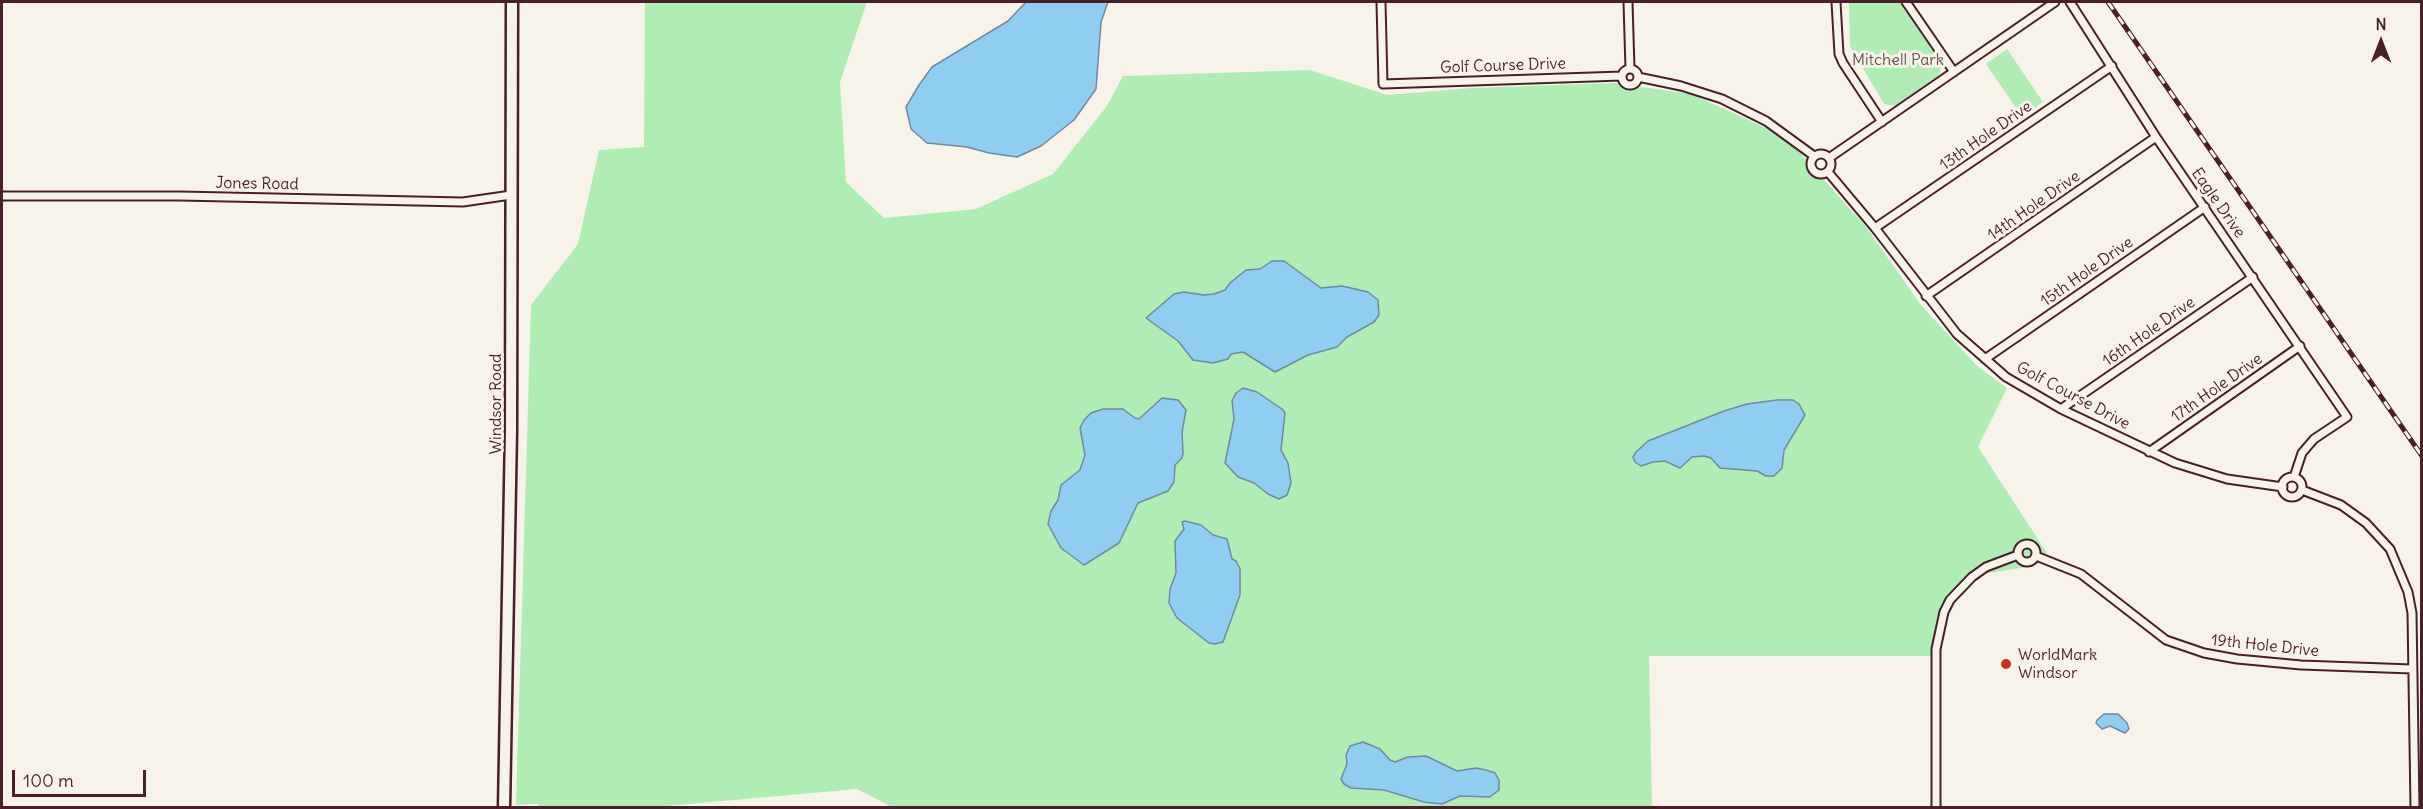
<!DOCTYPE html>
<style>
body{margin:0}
#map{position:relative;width:2423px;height:809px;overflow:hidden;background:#f7f3e8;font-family:Delius,sans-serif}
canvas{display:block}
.frame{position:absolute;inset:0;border:3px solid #4a1f2b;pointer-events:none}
.north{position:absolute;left:2351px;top:12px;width:60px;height:60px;-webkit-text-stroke:4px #f7f3e8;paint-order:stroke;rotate:0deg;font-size:16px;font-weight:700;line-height:24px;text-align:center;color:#4a1f2b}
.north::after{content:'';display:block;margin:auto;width:21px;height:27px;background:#4a1f2b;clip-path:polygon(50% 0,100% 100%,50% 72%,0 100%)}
.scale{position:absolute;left:12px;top:770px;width:134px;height:27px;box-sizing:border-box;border:3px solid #4a1f2b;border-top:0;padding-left:8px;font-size:18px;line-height:21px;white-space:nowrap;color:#4a1f2b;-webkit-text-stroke:4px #f7f3e8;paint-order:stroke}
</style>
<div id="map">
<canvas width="2423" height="809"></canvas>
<div class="frame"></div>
<div class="north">N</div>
<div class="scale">100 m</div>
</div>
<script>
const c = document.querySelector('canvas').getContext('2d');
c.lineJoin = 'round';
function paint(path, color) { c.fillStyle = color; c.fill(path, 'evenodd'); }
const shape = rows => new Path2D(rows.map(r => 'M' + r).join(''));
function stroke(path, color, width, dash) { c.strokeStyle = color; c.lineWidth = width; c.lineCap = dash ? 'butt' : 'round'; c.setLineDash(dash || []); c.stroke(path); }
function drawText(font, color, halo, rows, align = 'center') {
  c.font = font + ' Delius,sans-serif'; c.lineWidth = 6; c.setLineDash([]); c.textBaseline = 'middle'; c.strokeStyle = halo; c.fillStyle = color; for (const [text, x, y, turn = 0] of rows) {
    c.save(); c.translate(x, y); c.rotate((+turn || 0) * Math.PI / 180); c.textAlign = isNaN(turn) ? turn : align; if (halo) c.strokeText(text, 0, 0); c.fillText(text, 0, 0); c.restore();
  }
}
paint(shape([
 [645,2,867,2,840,82,846,182,884,218,976,209,1053,174,1107,106,1123,76,1310,70,1387,95,1471,88,1614,83,1691,94,1769,129,1795,147,1867,228,1921,305,1977,366,2007,388,1978,447,2047,553,2033,566,1965,577,1940,611,1930,656,1649,656,1652,807,894,808,857,789,655,807,539,808,538,804,516,805,531,305,578,244,599,150,644,147],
 [1849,2,1900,2,1942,61,1939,75,1895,106,1884,104,1850,46],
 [2007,49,2043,102,2022,117,1986,64]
]), '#afedb4');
const water = shape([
 [1026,2,1108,2,1101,22,1096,89,1074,120,1041,146,1017,157,989,153,967,147,927,143,911,129,906,107,919,85,932,67,1008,21,1026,2],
 [1272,261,1284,261,1321,288,1342,286,1368,292,1378,300,1379,315,1374,322,1347,337,1337,347,1308,355,1275,372,1243,352,1231,354,1228,359,1213,363,1193,360,1178,341,1146,318,1174,294,1184,292,1204,295,1214,294,1225,290,1230,283,1246,270,1260,269,1272,261],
 [1243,388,1257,392,1282,409,1285,413,1281,450,1288,463,1291,483,1287,495,1279,499,1268,494,1254,483,1238,477,1225,463,1234,419,1232,401,1236,393,1243,388],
 [1162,398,1178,400,1186,410,1182,432,1183,453,1182,458,1175,465,1174,482,1168,491,1138,503,1119,543,1084,565,1061,548,1048,524,1051,511,1058,500,1061,485,1080,470,1085,455,1080,428,1084,420,1091,413,1103,409,1123,409,1135,418,1139,419,1162,398],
 [1777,400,1793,400,1799,404,1805,415,1784,450,1782,468,1774,476,1766,476,1757,471,1720,468,1711,458,1704,456,1692,457,1680,468,1665,461,1653,462,1641,466,1635,462,1633,457,1636,452,1648,441,1724,411,1747,404,1777,400],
 [1185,521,1201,525,1213,535,1227,539,1232,559,1236,561,1240,569,1240,595,1223,642,1215,644,1209,643,1177,618,1169,603,1170,589,1176,573,1175,541,1184,529,1182,522,1185,521],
 [2104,714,2118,714,2127,723,2129,729,2125,733,2110,726,2102,729,2096,723,2097,720,2104,714],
 [1363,742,1380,749,1390,760,1395,762,1408,757,1426,756,1457,771,1476,768,1486,770,1495,773,1499,780,1499,790,1490,797,1460,796,1442,804,1424,802,1384,790,1351,788,1344,784,1341,779,1347,764,1346,755,1350,746,1363,742]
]);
paint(water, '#8fcef0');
stroke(water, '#7388a1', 1.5);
const street = shape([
 [1381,2,1383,84,1622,76],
 [1628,2,1630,69],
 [1836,2,1839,54,1843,63,1882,122],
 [1906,2,1954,72],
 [2070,2,2156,137,2347,417,2314,439,2302,453,2294,477],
 '1622 77a8 8 0 1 1 16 0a8 8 0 1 1-16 0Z',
 [1638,77,1681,86,1722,99,1766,121,1814,156],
 '1811 164a10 10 0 1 1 20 0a10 10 0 1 1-20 0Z',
 [1829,158,2055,2],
 [1828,172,1875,228,1957,334,2006,377,2061,409,2175,463,2227,479,2283,487],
 [2,196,180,196,463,202,511,195],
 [1875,228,2112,66],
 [1926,296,2156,137],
 [1985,359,2205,207],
 [2061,409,2253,277],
 [2149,452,2300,346],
 '2282 487a10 10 0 1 1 20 0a10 10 0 1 1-20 0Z',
 [2302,490,2341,505,2366,523,2390,549,2408,592,2412,613,2415,808],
 '2018 553a9 9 0 1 1 18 0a9 9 0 1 1-18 0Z',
 [2036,556,2081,574,2166,640,2204,653,2237,659,2301,665,2412,669],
 [1936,808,1936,649,1944,612,1950,600,1972,577,1986,567,2018,555]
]);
const secondary = shape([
 [504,808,511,431,512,2]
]);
stroke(street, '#4a1f2b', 11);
stroke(secondary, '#4a1f2b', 15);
stroke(street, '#f7f3e8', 7);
stroke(secondary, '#f7f3e8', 10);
const rail = shape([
 [2108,2,2422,456]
]);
stroke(rail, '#4a1f2b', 5);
stroke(rail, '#f7f3e8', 3, [9]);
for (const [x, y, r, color] of [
 [2006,664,6,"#c8321e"]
]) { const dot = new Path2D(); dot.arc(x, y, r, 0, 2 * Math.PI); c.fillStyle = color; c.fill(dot); stroke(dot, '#f7f3e8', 2); }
drawText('16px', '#63524d', '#f7f3e8', [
 ["Mitchell Park",1898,60]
]);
drawText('16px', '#4a1f2b', '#f7f3e8', [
 ["Golf Course Drive",1503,66,-2],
 ["13th Hole Drive",1986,136,-35],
 ["Jones Road",257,184,1],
 ["Eagle Drive",2218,203,55],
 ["14th Hole Drive",2034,206,-35],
 ["15th Hole Drive",2087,272,-35],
 ["16th Hole Drive",2149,332,-35],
 ["17th Hole Drive",2217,388,-35],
 ["Golf Course Drive",2073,396,28],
 ["Windsor Road",496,404,-90],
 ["19th Hole Drive",2265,646,6]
]);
drawText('16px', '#4a1f2b', '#f7f3e8', [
 ["WorldMark",2018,655],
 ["Windsor",2018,673]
], 'left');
</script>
